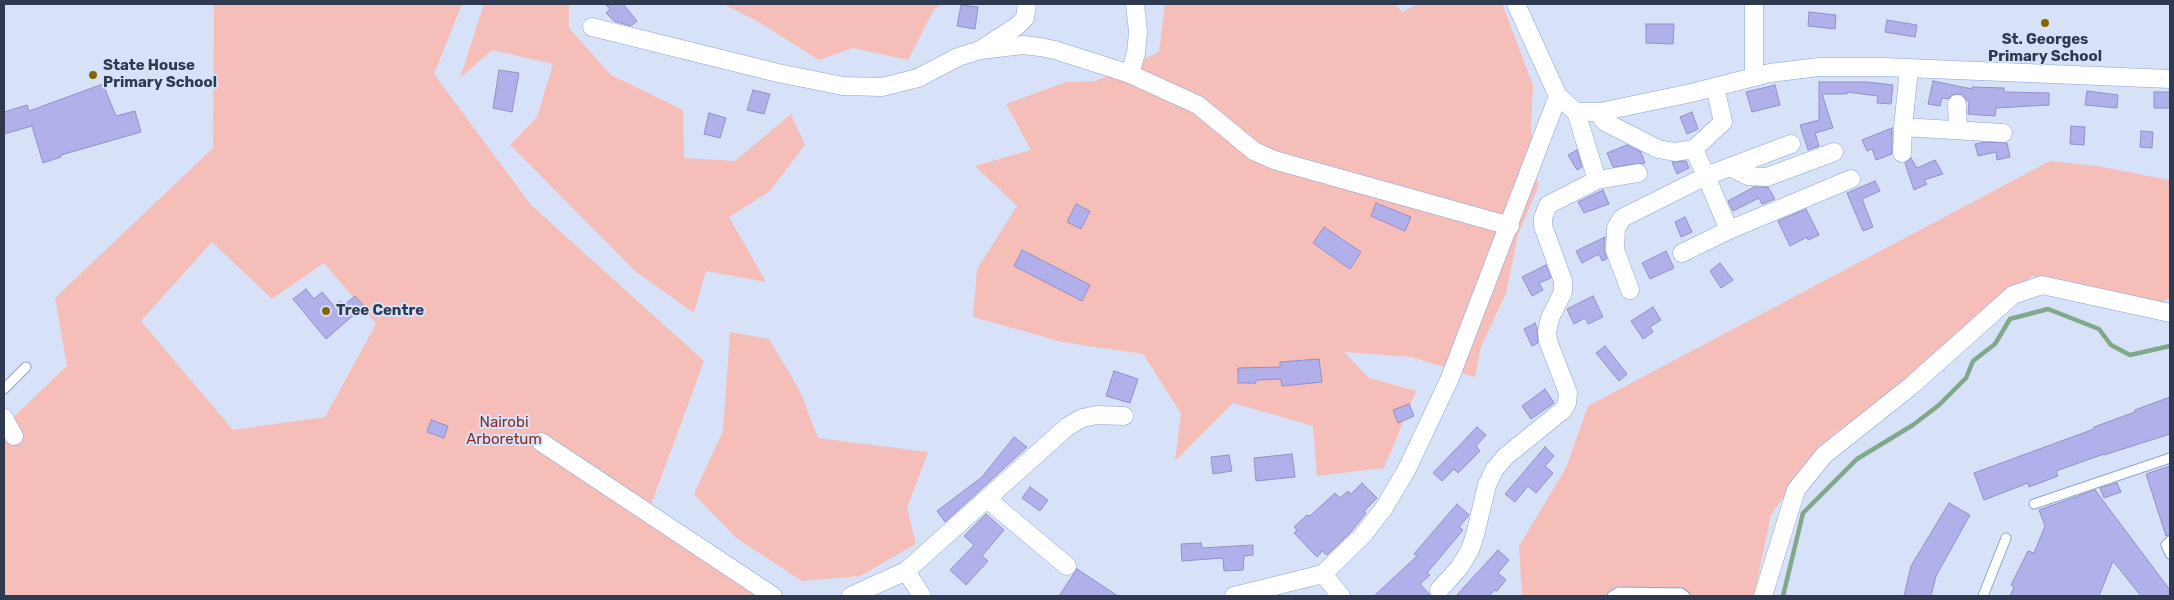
<!DOCTYPE html>
<style>
body{margin:0}
#map{position:relative;width:2174px;height:600px;overflow:hidden;background:#d7e2f9;font-family:Rubik,sans-serif}
canvas{display:block}
.frame{position:absolute;inset:0;border:5px solid #2f394f;pointer-events:none}
</style>
<div id="map">
<canvas width="2174" height="600"></canvas>
<div class="frame"></div>
</div>
<script>
const c = document.querySelector('canvas').getContext('2d');
c.lineJoin = 'round';
function paint(path, color) { c.fillStyle = color; c.fill(path, 'evenodd'); }
const shape = rows => new Path2D(rows.map(r => 'M' + r).join(''));
function stroke(path, color, width, dash) { c.strokeStyle = color; c.lineWidth = width; c.lineCap = dash ? 'butt' : 'round'; c.setLineDash(dash || []); c.stroke(path); }
function drawText(font, color, halo, rows, align = 'center') {
  c.font = font + ' Rubik,sans-serif'; c.lineWidth = 4; c.setLineDash([]); c.textBaseline = 'middle'; c.strokeStyle = halo; c.fillStyle = color; for (const [text, x, y, turn = 0] of rows) {
    c.save(); c.translate(x, y); c.rotate((+turn || 0) * Math.PI / 180); c.textAlign = isNaN(turn) ? turn : align; if (halo) c.strokeText(text, 0, 0); c.fillText(text, 0, 0); c.restore();
  }
}
paint(shape([
 [214,4,462,4,434,74,531,205,704,361,651,505,783,596,4,596,4,426,67,366,55,298,213,148],
 [212,242,272,299,324,263,376,324,325,417,233,430,141,321],
 [484,4,569,4,569,28,611,75,683,110,684,158,735,161,791,114,805,145,770,191,729,217,766,282,706,271,694,313,635,271,510,145,537,117,553,64,492,50,460,78],
 [723,4,943,4,934,9,908,60,853,48,819,60,757,21],
 [1165,4,1395,4,1402,12,1417,4,1504,4,1503,6,1533,85,1531,127,1538,187,1518,235,1506,293,1481,347,1475,377,1412,357,1344,352,1369,378,1416,391,1384,468,1317,476,1313,426,1233,403,1175,461,1181,413,1143,354,1062,342,973,317,977,269,1017,206,975,166,1031,150,1006,104,1066,82,1096,81,1159,52],
 [2050,161,2097,166,2170,180,2170,298,2153,307,2032,276,1901,387,1835,433,1799,475,1771,515,1754,596,1522,596,1519,546,1566,468,1588,406],
 [730,332,769,339,800,391,818,438,928,452,907,508,916,544,860,576,802,581,736,538,694,494,723,431]
]), '#f6beb8');
stroke(shape([
 [1783,596,1803,513,1857,459,1913,425,1939,405,1966,378,1973,361,1995,344,2010,319,2048,309,2099,329,2111,345,2130,355,2170,346]
]), '#80a88a', 4.5);
const building = shape([
 [605,4,623,4,637,21,631,26,614,21,606,13,610,9,605,4],
 [961,5,978,7,975,29,957,26,961,5],
 [1809,12,1836,15,1835,29,1808,26,1809,12],
 [1887,20,1917,25,1915,37,1885,32,1887,20],
 [1646,24,1674,24,1673,44,1646,43,1646,24],
 [499,70,519,73,512,112,493,108,499,70],
 [1933,81,1972,89,1972,87,2004,88,2004,92,2049,93,2049,105,1996,108,1995,116,1968,114,1969,103,1962,94,1952,95,1948,99,1942,98,1940,106,1928,104,1933,81],
 [1819,82,1867,82,1893,85,1891,104,1877,103,1878,96,1847,92,1847,94,1822,94,1833,128,1815,133,1819,146,1808,150,1800,125,1819,120,1819,82],
 [103,84,116,116,135,111,141,132,61,155,61,157,43,163,32,126,4,134,4,112,27,105,29,111,103,84],
 [1775,85,1780,105,1752,112,1746,92,1775,85],
 [753,90,770,94,764,114,747,110,753,90],
 [2087,91,2118,95,2117,108,2085,105,2087,91],
 [2154,92,2170,92,2170,108,2154,108,2154,92],
 [1692,112,1698,129,1687,134,1680,117,1692,112],
 [709,113,726,118,720,138,704,134,709,113],
 [2071,126,2085,127,2084,145,2070,144,2071,126],
 [1892,128,1892,154,1876,160,1872,149,1867,151,1862,140,1892,128],
 [2141,131,2153,132,2152,148,2140,147,2141,131],
 [1984,142,2007,143,2010,157,1997,160,1996,152,1978,156,1975,144,1984,142],
 [1627,145,1641,152,1645,163,1613,167,1607,153,1627,145],
 [1577,150,1582,167,1577,170,1568,155,1577,150],
 [1911,158,1917,168,1935,160,1943,174,1924,180,1927,184,1914,190,1905,163,1911,158],
 [1686,161,1689,168,1677,174,1672,162,1686,161],
 [1875,181,1880,191,1862,199,1873,227,1863,231,1847,193,1875,181],
 [1754,187,1768,187,1775,199,1762,204,1759,198,1733,211,1728,201,1754,187],
 [1603,190,1609,204,1584,213,1578,202,1603,190],
 [1376,203,1411,217,1405,231,1371,216,1376,203],
 [1076,204,1090,211,1081,229,1067,222,1076,204],
 [1806,209,1819,235,1808,240,1807,237,1790,246,1778,221,1806,209],
 [1685,217,1692,232,1681,237,1675,222,1685,217],
 [1324,227,1361,252,1350,269,1313,243,1324,227],
 [1605,237,1604,250,1607,259,1602,261,1599,254,1582,263,1576,251,1605,237],
 [1022,250,1090,285,1082,301,1014,266,1022,250],
 [1666,251,1674,268,1650,279,1642,263,1666,251],
 [1720,263,1733,280,1721,288,1710,271,1720,263],
 [1546,265,1551,278,1539,283,1543,290,1532,296,1522,277,1546,265],
 [306,289,314,299,322,292,334,306,340,301,344,305,355,296,364,306,326,339,293,299,306,289],
 [1593,296,1603,317,1588,324,1585,318,1574,324,1567,309,1593,296],
 [1653,307,1661,320,1650,327,1653,332,1643,339,1631,321,1653,307],
 [1535,323,1537,328,1538,343,1532,346,1524,329,1535,323],
 [1605,346,1627,374,1619,381,1596,353,1605,346],
 [1319,359,1322,382,1282,386,1281,379,1256,380,1256,383,1238,383,1238,368,1280,367,1280,362,1319,359],
 [1114,371,1138,379,1130,403,1106,396,1114,371],
 [1545,389,1554,403,1531,419,1522,406,1545,389],
 [2170,397,2170,434,2104,455,2104,454,2056,471,2058,476,2029,487,2028,483,1984,500,1974,473,2094,429,2094,427,2135,412,2135,410,2170,397],
 [1409,404,1414,416,1398,423,1393,410,1409,404],
 [431,420,448,426,444,438,427,432,431,420],
 [1477,427,1486,435,1476,446,1480,451,1458,473,1454,469,1442,481,1433,473,1477,427],
 [1014,437,1027,447,945,522,937,511,982,477,1014,437],
 [1545,447,1554,456,1545,466,1553,473,1536,493,1528,486,1515,502,1505,494,1545,447],
 [1292,454,1295,477,1256,481,1254,458,1292,454],
 [1229,455,1232,471,1213,474,1211,457,1229,455],
 [2170,466,2170,535,2166,536,2146,474,2170,466],
 [1362,483,1377,498,1364,511,1366,513,1349,534,1327,555,1322,551,1317,557,1294,533,1297,530,1294,527,1307,515,1310,516,1335,493,1340,498,1348,491,1351,494,1362,483],
 [2117,483,2121,492,2104,498,2100,488,2117,483],
 [1030,487,1048,500,1040,511,1022,498,1030,487],
 [2095,490,2170,590,2170,596,2141,596,2113,561,2099,596,2010,596,2014,587,2011,585,2028,551,2034,553,2045,526,2039,510,2095,490],
 [1949,503,1970,515,1936,576,1931,596,1904,596,1911,566,1949,503],
 [1457,504,1469,515,1459,527,1463,530,1427,573,1430,575,1420,584,1431,596,1374,596,1417,556,1414,554,1457,504],
 [986,514,1004,530,982,556,988,561,966,585,950,570,974,545,964,536,986,514],
 [1201,543,1202,548,1253,545,1253,555,1244,556,1243,570,1224,571,1223,558,1182,561,1181,544,1201,543],
 [1498,550,1509,560,1498,573,1506,580,1497,591,1495,590,1489,596,1456,596,1498,550],
 [1077,569,1118,596,1059,596,1077,569]
]);
paint(building, '#b2b0eb');
stroke(building, '#9290c8', 1);
const lane = shape([
 [4,389,26,367],
 [2034,504,2170,458],
 [2170,541,2166,545,2170,554],
 [1612,596,1619,592,1681,593,1685,596],
 [1983,596,2006,538]
]);
const street = shape([
 [1516,4,1558,96,1576,112,1600,112,1691,93,1770,73,1819,67,1883,67,2170,79],
 [592,27,778,73,843,86,882,87,918,78,958,57,980,50,1017,26,1025,18,1027,4],
 [980,50,1023,45,1040,47,1055,50,1130,74,1198,105,1254,151,1274,160,1510,226],
 [1130,74,1136,53,1138,32,1135,4],
 [1754,77,1754,4],
 [1957,104,1958,130],
 [1600,112,1603,120,1607,123,1658,149,1675,152,1694,149,1723,122,1715,87],
 [1903,127,1909,69],
 [1902,153,1903,127,2003,133],
 [1732,168,1748,176,1767,177,1834,152],
 [1597,180,1638,173],
 [1729,230,1706,176,1791,144],
 [1682,253,1729,230,1851,179],
 [1630,290,1615,250,1616,228,1622,218,1706,176,1694,149],
 [4,418,14,436],
 [541,442,773,596],
 [987,499,1067,566],
 [906,571,1067,427,1082,418,1097,415,1124,416],
 [1439,590,1459,568,1470,550,1475,535,1487,485,1494,470,1506,456,1563,410,1567,403,1568,393,1548,341,1547,332,1550,318,1563,292,1563,281,1543,226,1543,218,1548,205,1597,180,1576,112],
 [851,596,906,571,922,596],
 [1234,596,1323,574],
 [1341,596,1323,574,1363,535,1384,508,1407,469,1450,378,1558,96],
 [1763,596,1796,490,1824,455,1911,386,2013,295,2042,285,2170,313]
]);
stroke(lane, '#8ba3d9', 11);
stroke(street, '#8ba3d9', 19);
stroke(lane, '#fff', 9);
stroke(street, '#fff', 18);
for (const [x, y, r, color] of [
 [2045,23,5,"#866400"],
 [93,75,5,"#866400"],
 [326,311,5,"#866400"]
]) { const dot = new Path2D(); dot.arc(x, y, r, 0, 2 * Math.PI); c.fillStyle = color; c.fill(dot); stroke(dot, '#d7e2f9', 2); }
drawText('bold 15px', '#2f394f', '#d7e2f9', [
 ["St. Georges",2045,40,"center"],
 ["Primary School",2045,57,"center"],
 ["State House",103,66],
 ["Primary School",103,83],
 ["Tree Centre",336,311]
], 'left');
drawText('15px', '#832d2a', '#d7e2f9', [
 ["Nairobi",504,423],
 ["Arboretum",504,440]
]);
</script>
